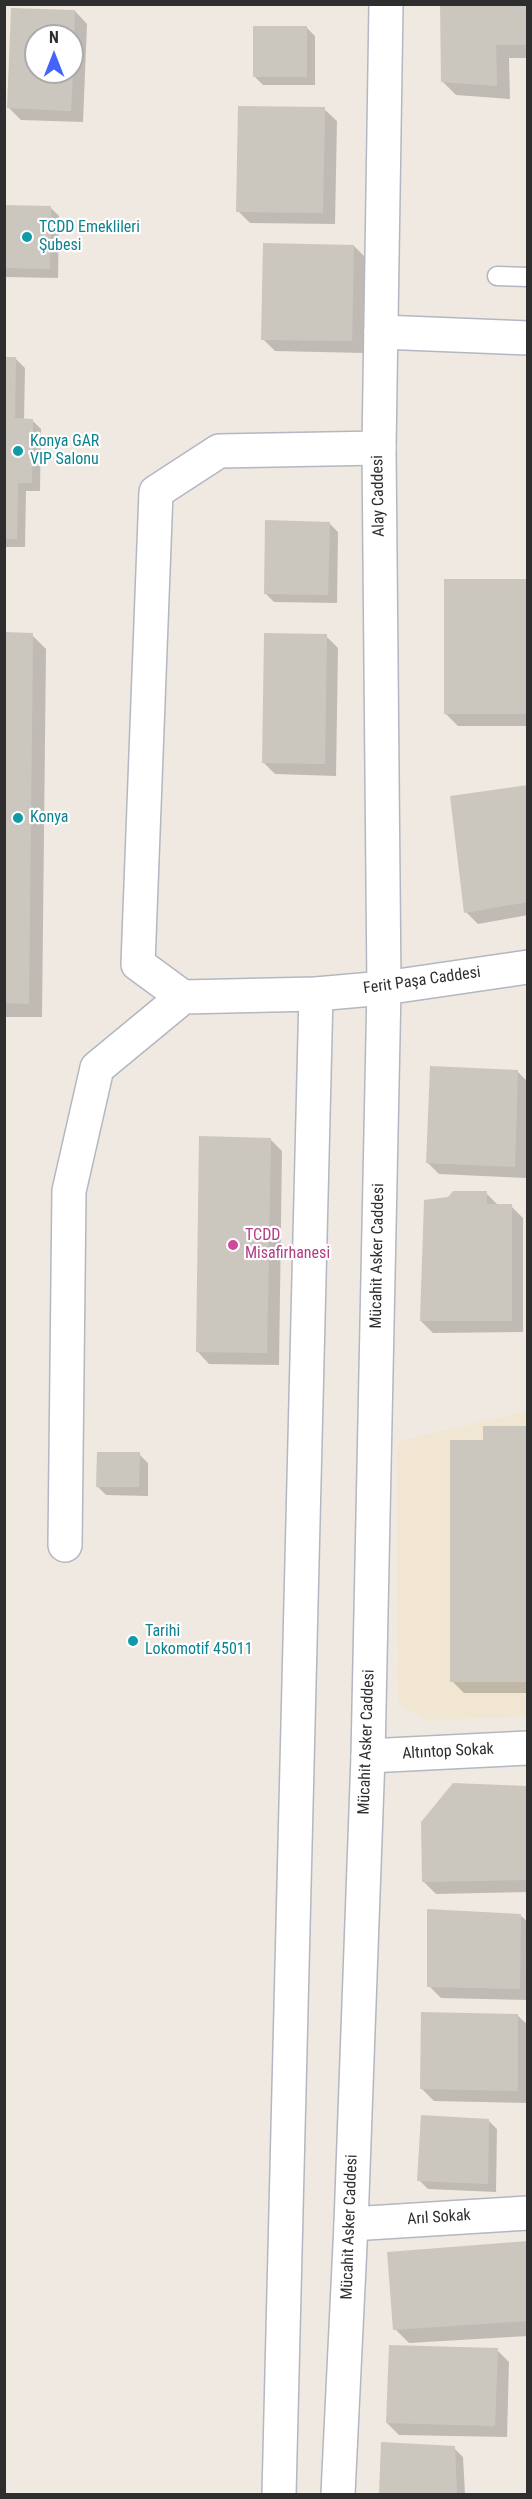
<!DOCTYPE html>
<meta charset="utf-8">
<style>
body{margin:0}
#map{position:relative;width:532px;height:2499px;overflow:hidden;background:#efe9e1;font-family:"Roboto Condensed",sans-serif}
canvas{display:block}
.frame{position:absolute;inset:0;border:6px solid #2e2e2e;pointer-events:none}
.north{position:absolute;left:24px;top:24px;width:60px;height:60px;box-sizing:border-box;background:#fff;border:2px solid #ababab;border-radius:50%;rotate:0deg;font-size:16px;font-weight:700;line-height:24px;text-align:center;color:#2e2e2e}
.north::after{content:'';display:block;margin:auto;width:21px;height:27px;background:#4264fb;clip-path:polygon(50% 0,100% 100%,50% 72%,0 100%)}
</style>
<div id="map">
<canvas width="532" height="2499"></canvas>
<div class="frame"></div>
<div class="north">N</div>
</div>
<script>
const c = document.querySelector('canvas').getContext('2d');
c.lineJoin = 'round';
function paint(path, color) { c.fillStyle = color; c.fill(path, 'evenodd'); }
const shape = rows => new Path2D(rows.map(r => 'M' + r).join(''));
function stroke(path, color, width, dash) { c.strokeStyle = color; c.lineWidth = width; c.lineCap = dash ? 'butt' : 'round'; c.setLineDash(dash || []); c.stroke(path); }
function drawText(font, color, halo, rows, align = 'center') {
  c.font = font + ' "Roboto Condensed",sans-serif'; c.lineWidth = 4.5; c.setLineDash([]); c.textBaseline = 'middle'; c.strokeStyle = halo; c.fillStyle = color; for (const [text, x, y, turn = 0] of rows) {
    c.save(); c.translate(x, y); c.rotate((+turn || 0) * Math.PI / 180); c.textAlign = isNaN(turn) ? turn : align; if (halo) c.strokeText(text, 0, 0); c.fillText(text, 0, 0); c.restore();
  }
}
paint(shape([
 [527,1411,527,1716,427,1721,398,1703,397,1442]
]), '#f0e6d1');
paint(shape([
 [528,4,528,58,509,58,510,99,456,95,442,81],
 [12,9,75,11,87,24,83,122,21,120,9,108],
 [36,36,72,36,72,72,36,72],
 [306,27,315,36,315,85,263,85,254,76],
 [324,109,337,121,335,224,250,223,238,211],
 [4,206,50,207,59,216,58,278,4,277],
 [354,246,366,258,364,353,275,351,263,339],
 [4,358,16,359,25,368,24,420,32,420,41,429,40,491,26,491,25,547,4,547],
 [329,523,338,532,337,603,274,602,265,593],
 [528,580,528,726,458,726,446,714],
 [4,634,32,635,46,649,42,1017,4,1017],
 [326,636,338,648,336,776,275,774,263,762],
 [528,786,528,915,478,924,466,912],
 [518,1072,528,1082,526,1178,439,1174,427,1162],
 [270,1139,282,1151,279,1365,209,1364,197,1351],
 [486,1193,499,1206,511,1206,523,1218,523,1332,433,1333,421,1321],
 [528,1428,528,1693,464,1693,452,1681,485,1441],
 [139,1454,148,1463,148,1496,106,1495,97,1486],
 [528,1788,528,1892,436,1894,424,1882],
 [520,1915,528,1922,528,2000,441,1998,429,1986],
 [517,2015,528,2025,528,2103,434,2101,422,2089],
 [488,2120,497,2129,496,2192,428,2189,419,2180],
 [528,2243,528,2336,409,2343,395,2329],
 [497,2350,509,2362,507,2437,399,2435,387,2423],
 [383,2444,454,2448,463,2457,465,2494,381,2494]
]), '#0003');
paint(shape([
 [440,4,528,4,528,45,496,45,497,86,441,82],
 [11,8,75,10,74,45,72,45,72,36,36,36,36,72,73,72,71,111,7,108],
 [253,26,307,26,307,77,253,77],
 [238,106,325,107,323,213,236,212],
 [4,205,51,206,50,269,4,268],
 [263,243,354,245,352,341,261,340],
 [4,357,16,357,15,418,33,419,32,483,18,483,17,539,4,539],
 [265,520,330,522,328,595,264,594],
 [444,579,528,579,528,714,444,714],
 [4,632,33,633,29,1004,4,1003],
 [264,633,327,634,325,764,262,763],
 [528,785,528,902,464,913,450,796],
 [430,1066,518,1070,515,1167,426,1163],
 [199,1136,271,1138,267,1353,196,1352],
 [453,1191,487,1191,487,1204,512,1204,512,1321,420,1321,424,1200,448,1197],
 [483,1426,528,1426,528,1682,450,1682,450,1440,483,1440],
 [97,1452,140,1452,139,1487,96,1487],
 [453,1783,528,1786,528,1880,422,1882,421,1822],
 [427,1909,521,1914,520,1989,427,1987],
 [421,2012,518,2014,518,2091,420,2089],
 [421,2115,489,2119,488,2184,417,2181],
 [528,2241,528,2321,393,2330,387,2252],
 [389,2345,498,2348,495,2426,386,2423],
 [381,2442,455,2446,457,2494,379,2494]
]), '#cbc7bf');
const service = shape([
 [497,276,528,277]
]);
const minor = shape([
 [381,332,528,338],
 [379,448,219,451,156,492,138,964,183,997,316,994,384,988,528,967],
 [65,1545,69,1191,97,1068,183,997],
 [368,1756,528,1748],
 [351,2224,528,2213]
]);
const secondary = shape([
 [279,2494,316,994],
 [338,2494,351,2224,368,1756,384,988,379,448,386,4]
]);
stroke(service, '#b4b7c1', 21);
stroke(minor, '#b4b7c1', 36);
stroke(secondary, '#b4b7c1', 36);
stroke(service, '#fff', 18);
stroke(minor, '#fff', 33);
stroke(secondary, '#fff', 33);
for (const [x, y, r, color] of [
 [27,237,6,"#0f9aa8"],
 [18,451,6,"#0f9aa8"],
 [18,818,6,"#0f9aa8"],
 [233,1245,6,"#d1479c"],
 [133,1641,6,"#0f9aa8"]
]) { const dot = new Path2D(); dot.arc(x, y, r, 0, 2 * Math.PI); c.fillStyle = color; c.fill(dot); stroke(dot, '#fff', 2); }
drawText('16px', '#0d838f', '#fff', [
 ["TCDD Emeklileri",39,228],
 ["Şubesi",39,246],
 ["Konya GAR",30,442],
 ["VIP Salonu",30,460],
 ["Konya",30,818],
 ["Tarihi",145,1632],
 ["Lokomotif 45011",145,1650]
], 'left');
drawText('16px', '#2e2e2e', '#fff', [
 ["Alay Caddesi",379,496,-91],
 ["Ferit Paşa Caddesi",422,981,-8],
 ["Mücahit Asker Caddesi",378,1256,-89],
 ["Mücahit Asker Caddesi",367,1742,-88],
 ["Altıntop Sokak",448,1752,-3],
 ["Arıl Sokak",439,2218,-4],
 ["Mücahit Asker Caddesi",350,2227,-88]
]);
drawText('16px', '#b23c85', '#fff', [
 ["TCDD",245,1236],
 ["Misafirhanesi",245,1254]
], 'left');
</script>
